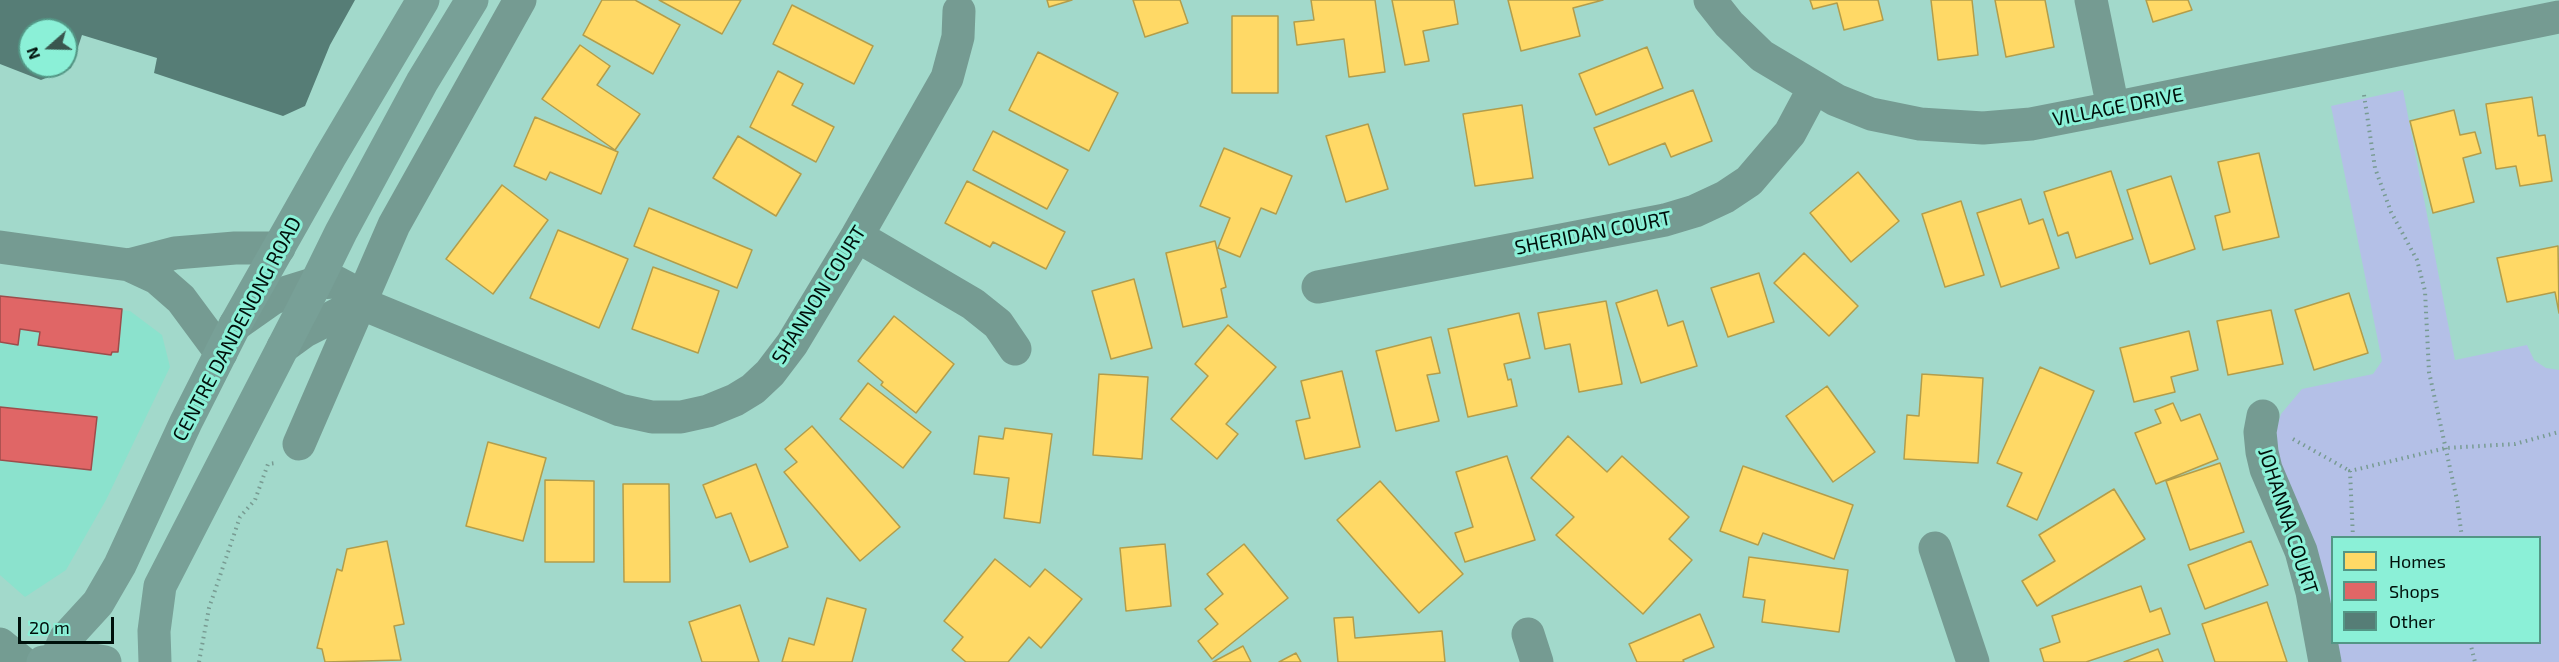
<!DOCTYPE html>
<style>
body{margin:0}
#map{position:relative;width:2559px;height:662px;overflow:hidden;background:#a2d9cb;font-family:"Exo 2",sans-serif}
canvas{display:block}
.legend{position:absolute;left:2331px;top:536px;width:210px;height:108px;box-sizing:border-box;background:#8bf0d7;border:2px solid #539685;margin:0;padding:8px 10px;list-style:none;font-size:18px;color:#00100b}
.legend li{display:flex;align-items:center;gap:12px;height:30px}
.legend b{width:30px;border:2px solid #539685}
.north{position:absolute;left:18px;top:18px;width:60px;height:60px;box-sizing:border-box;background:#8bf0d7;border:2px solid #539685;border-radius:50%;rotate:250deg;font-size:16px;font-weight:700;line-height:24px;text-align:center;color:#00100b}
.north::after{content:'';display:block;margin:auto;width:21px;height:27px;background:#39564e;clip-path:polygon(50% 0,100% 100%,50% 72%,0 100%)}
.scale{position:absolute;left:18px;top:617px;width:96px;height:27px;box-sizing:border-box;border:3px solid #00100b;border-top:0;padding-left:8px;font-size:18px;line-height:21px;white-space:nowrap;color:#00100b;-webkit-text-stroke:4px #8bf0d7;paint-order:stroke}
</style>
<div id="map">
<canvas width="2559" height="662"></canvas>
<ul class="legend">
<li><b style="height:16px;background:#ffd966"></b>Homes</li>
<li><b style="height:16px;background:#e06666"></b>Shops</li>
<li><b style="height:16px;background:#567d76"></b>Other</li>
</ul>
<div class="north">N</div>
<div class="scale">20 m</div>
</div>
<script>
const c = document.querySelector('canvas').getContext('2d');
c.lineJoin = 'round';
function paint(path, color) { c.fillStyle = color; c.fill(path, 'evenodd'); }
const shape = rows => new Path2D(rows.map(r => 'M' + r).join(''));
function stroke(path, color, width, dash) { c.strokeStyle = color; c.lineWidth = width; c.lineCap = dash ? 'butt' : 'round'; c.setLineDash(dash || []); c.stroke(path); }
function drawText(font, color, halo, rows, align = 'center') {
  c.font = font + ' "Exo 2",sans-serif'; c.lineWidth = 6; c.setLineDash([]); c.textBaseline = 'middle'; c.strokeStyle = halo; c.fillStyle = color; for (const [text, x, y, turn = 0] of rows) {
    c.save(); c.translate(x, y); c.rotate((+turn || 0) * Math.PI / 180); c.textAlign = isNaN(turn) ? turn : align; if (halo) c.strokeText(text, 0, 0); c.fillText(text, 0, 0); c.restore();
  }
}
paint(shape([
 [0,296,130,311,162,335,170,367,106,500,66,570,25,597,0,575]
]), '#8be2cd');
paint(shape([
 [2403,90,2455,360,2527,345,2534,360,2546,368,2559,370,2559,662,2338,662,2335,643,2540,642,2540,538,2332,538,2332,630,2280,466,2275,432,2281,414,2302,389,2373,374,2382,361,2331,106]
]), '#b4c0e7');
const homes = shape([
 [602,0,635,0,680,25,653,74,583,35,602,0],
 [659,0,741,0,722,34,659,0],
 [1047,0,1072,0,1049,7,1047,0],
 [1133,0,1180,0,1188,23,1145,37,1133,0],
 [1311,0,1375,0,1385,72,1349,77,1344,39,1297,45,1294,22,1314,20,1311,0],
 [1392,0,1454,0,1458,24,1423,31,1429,61,1405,65,1392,0],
 [1508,0,1603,0,1573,8,1580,36,1521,51,1508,0],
 [1810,0,1878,0,1883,20,1844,30,1837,3,1813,9,1810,0],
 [1931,0,1972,0,1978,55,1938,60,1931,0],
 [1995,0,2045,0,2054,47,2006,57,1995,0],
 [2146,0,2188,0,2192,10,2153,22,2146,0],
 [792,5,873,46,854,84,773,44,792,5],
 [1232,16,1278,16,1278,93,1232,93,1232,16],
 [580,45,610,66,597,85,640,114,615,150,542,99,580,45],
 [1647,47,1663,88,1596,115,1579,74,1647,47],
 [1038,52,1118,93,1089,151,1009,110,1038,52],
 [778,71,803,84,792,105,834,127,816,162,750,127,778,71],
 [1693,90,1712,141,1671,157,1665,143,1609,165,1594,128,1693,90],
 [2532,97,2538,136,2545,135,2552,181,2520,186,2516,166,2496,169,2486,104,2532,97],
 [1522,105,1533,178,1475,186,1463,114,1522,105],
 [2454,110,2460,135,2475,132,2481,153,2463,158,2474,202,2433,213,2410,121,2454,110],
 [535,117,618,152,601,194,550,172,546,180,514,166,535,117],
 [1368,124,1388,189,1346,202,1326,136,1368,124],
 [993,131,1068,170,1047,209,973,170,993,131],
 [738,136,801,174,776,216,713,178,738,136],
 [1224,148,1292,176,1276,214,1261,208,1240,257,1218,248,1230,218,1200,206,1224,148],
 [2259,153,2279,237,2223,250,2215,216,2230,212,2218,162,2259,153],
 [2111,171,2133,239,2076,258,2068,232,2058,236,2044,192,2111,171],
 [1858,172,1899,221,1851,262,1810,213,1858,172],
 [2171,176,2195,249,2150,264,2127,190,2171,176],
 [967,181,1065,232,1046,269,993,242,990,247,945,223,967,181],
 [502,185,548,220,493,294,446,259,502,185],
 [2021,199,2029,224,2043,219,2059,268,2001,287,1977,213,2021,199],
 [1961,201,1984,275,1945,287,1922,214,1961,201],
 [649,208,752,250,737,288,634,246,649,208],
 [558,230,628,259,599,328,530,298,558,230],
 [1215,241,1226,287,1221,289,1227,317,1183,327,1166,253,1215,241],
 [2558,246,2559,313,2555,292,2507,302,2497,258,2558,246],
 [1804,253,1858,306,1829,336,1774,283,1804,253],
 [653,267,719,291,698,353,632,329,653,267],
 [1759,273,1774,322,1728,337,1711,288,1759,273],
 [1134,279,1152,348,1111,359,1092,291,1134,279],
 [1657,290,1668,326,1683,321,1697,366,1641,383,1616,303,1657,290],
 [2349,293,2368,353,2314,370,2295,310,2349,293],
 [1606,301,1622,384,1579,392,1570,344,1545,349,1538,313,1606,301],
 [2271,310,2283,364,2228,375,2217,321,2271,310],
 [1519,313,1530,358,1504,364,1508,380,1511,379,1517,406,1468,417,1448,329,1519,313],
 [894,316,954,364,916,413,881,385,883,382,858,361,894,316],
 [1228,325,1276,367,1226,424,1238,434,1217,459,1171,419,1208,376,1195,364,1228,325],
 [2189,331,2198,370,2171,377,2175,392,2134,402,2120,348,2189,331],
 [1431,337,1440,373,1427,375,1439,421,1396,431,1376,351,1431,337],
 [2040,367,2094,391,2037,520,2007,506,2022,473,1997,463,2040,367],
 [1342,371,1360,447,1305,459,1296,421,1310,418,1301,381,1342,371],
 [1099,374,1148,377,1142,459,1093,455,1099,374],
 [1922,374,1983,378,1978,463,1904,459,1907,415,1919,416,1922,374],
 [868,383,931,432,903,468,840,419,868,383],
 [1827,386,1875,452,1833,482,1786,416,1827,386],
 [2173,403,2181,421,2200,414,2218,459,2156,484,2135,433,2161,423,2155,410,2173,403],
 [812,426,900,527,860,561,784,472,797,462,785,449,812,426],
 [1005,428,1052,434,1040,523,1004,518,1009,478,974,474,979,436,1003,439,1005,428],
 [1568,436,1607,472,1622,456,1689,517,1669,539,1692,560,1643,614,1556,535,1574,517,1531,478,1568,436],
 [488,442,546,458,523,541,466,526,488,442],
 [1507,456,1535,540,1465,562,1455,533,1473,527,1456,472,1507,456],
 [2220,463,2244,532,2190,550,2166,481,2220,463],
 [756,464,788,547,750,562,731,513,716,518,703,485,756,464],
 [1743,466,1853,505,1834,559,1763,533,1758,545,1720,531,1743,466],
 [545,480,594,481,594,562,545,562,545,480],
 [1380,481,1463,574,1419,613,1337,520,1380,481],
 [623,484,669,484,670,582,624,582,623,484],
 [2114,489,2145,539,2037,606,2022,581,2055,561,2039,535,2114,489],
 [387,541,404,624,394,626,401,660,325,662,322,649,317,648,337,569,342,571,347,549,387,541],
 [2251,541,2268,585,2205,609,2188,565,2251,541],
 [1165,544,1171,606,1126,611,1120,548,1165,544],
 [1244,544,1288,598,1212,659,1198,641,1218,624,1205,609,1223,594,1207,574,1244,544],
 [1749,557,1848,570,1839,632,1762,622,1765,600,1743,597,1749,557],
 [995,559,1030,587,1045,569,1082,599,1041,648,1029,637,1008,662,966,662,952,650,963,637,944,621,995,559],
 [2141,586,2150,612,2161,608,2170,634,2086,662,2044,662,2040,649,2060,642,2052,616,2141,586],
 [827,598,866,609,852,662,782,662,789,638,814,645,827,598],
 [2267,602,2287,662,2215,662,2202,624,2267,602],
 [740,605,759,662,702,662,689,622,740,605],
 [1700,614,1714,647,1683,660,1684,662,1637,662,1629,644,1700,614],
 [1353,617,1355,638,1442,631,1445,662,1338,662,1334,618,1353,617],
 [1243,646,1251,662,1213,662,1243,646],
 [2158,649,2163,662,2124,662,2158,649],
 [1296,653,1301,662,1279,662,1296,653]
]);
paint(homes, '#ffd966');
stroke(homes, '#b29d4b', 1.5);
const shops = shape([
 [0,296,122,309,118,352,112,352,111,355,38,345,40,332,20,329,18,345,0,342,0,296],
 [0,407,97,417,91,470,0,460,0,407]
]);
paint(shops, '#e06666');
stroke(shops, '#9d4c4b', 1.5);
paint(shape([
 [0,0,355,0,330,45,305,106,283,116,154,73,157,58,82,35,71,68,41,80,0,64],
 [30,30,66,30,66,66,30,66]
]), '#567d76');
stroke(shape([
 [2364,95,2375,168,2391,212,2417,260,2425,291,2429,372,2457,500,2462,538],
 [2293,439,2350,471],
 [2353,538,2350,471,2446,448,2515,444,2559,432],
 [2470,642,2475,662],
 [199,662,209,608,240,517,255,500,268,464,275,463]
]), '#789b92', 4, [1.5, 4.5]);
stroke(shape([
 [1710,0,1729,24,1762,56,1836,100,1871,114,1920,124,1983,128,2031,124,2113,108,2559,17],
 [2091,0,2113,108],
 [857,236,973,304,998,324,1015,349],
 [0,247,129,265,157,278,181,299,221,353],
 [129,265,175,253,235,248,279,248],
 [1318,287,1665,220,1695,211,1725,197,1749,181,1790,133,1814,88],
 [235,325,272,299,287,292,316,283,336,282,355,292,360,303,620,410,652,417,681,417,708,411,735,400,753,389,770,373,792,344,857,236,947,78,958,37,959,11],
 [283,347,305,331,360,303],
 [2263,416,2260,432,2262,452,2266,469,2301,551,2312,592,2325,662],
 [299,444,394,225,520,0],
 [1935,548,1973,662],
 [1528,634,1537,662]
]), '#759b92', 33);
stroke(shape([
 [0,644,22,662]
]), '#749c92', 33);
stroke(shape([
 [56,659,65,639,98,603,120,565,186,422,235,325,330,157,423,0],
 [43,662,77,657,105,662],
 [155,662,154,631,160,586,316,283,341,232,422,82,472,0]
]), '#78a097', 33);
drawText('20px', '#00100b', '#8bf0d7', [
 ["VILLAGE DRIVE",2118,107,-11],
 ["SHERIDAN COURT",1593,233,-11],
 ["SHANNON COURT",819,295,-58],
 ["CENTRE DANDENONG ROAD",237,329,-62],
 ["JOHANNA COURT",2288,521,72]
]);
</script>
